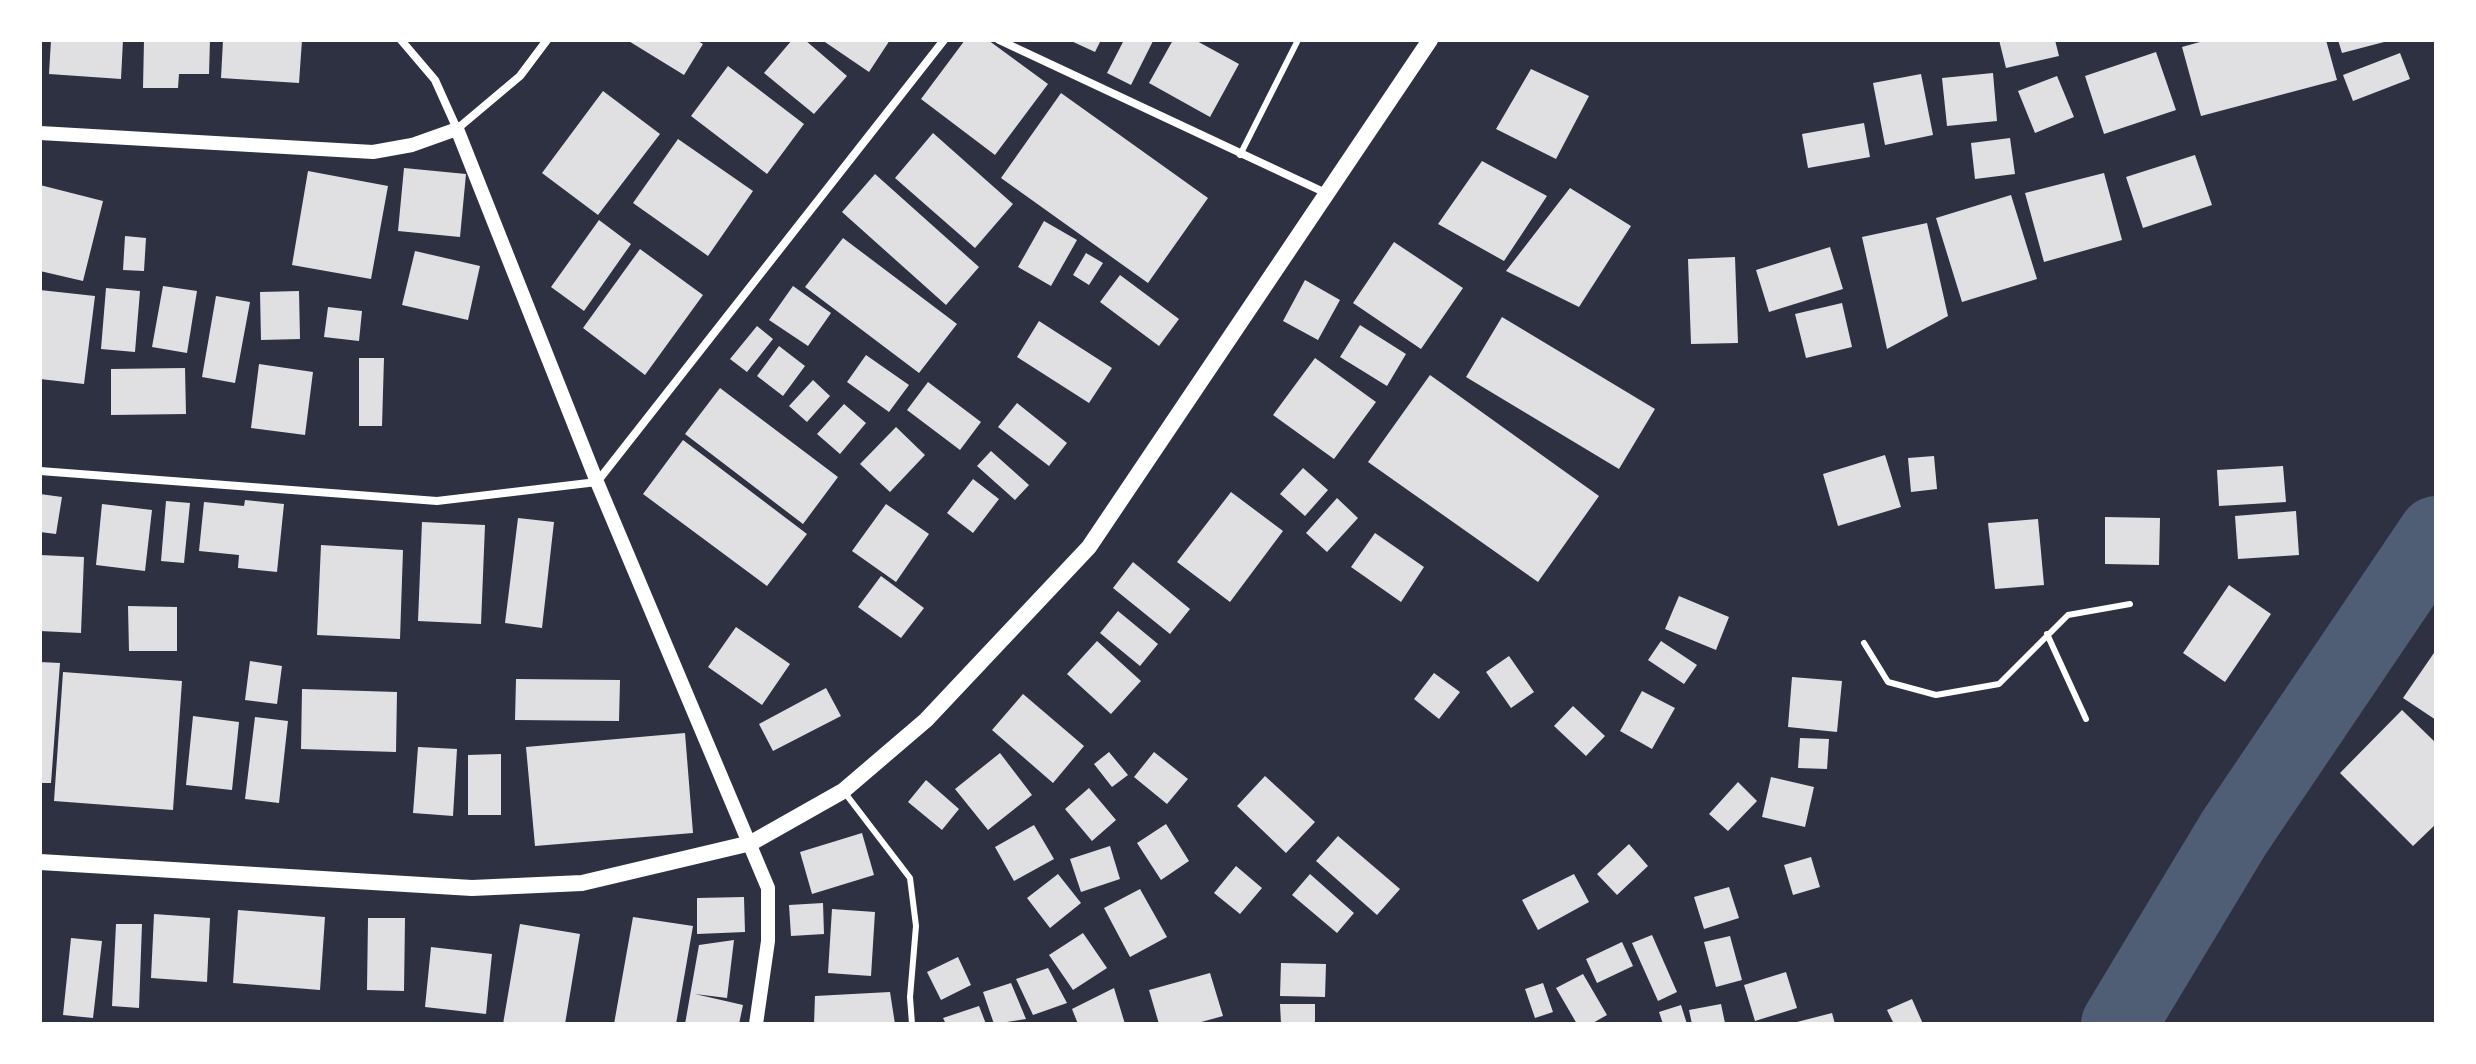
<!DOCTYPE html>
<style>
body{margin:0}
#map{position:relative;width:2476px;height:1064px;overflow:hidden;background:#2d3142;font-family:"Open Sans",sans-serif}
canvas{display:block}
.frame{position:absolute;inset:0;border:42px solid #fff;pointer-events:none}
</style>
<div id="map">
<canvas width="2476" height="1064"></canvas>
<div class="frame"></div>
</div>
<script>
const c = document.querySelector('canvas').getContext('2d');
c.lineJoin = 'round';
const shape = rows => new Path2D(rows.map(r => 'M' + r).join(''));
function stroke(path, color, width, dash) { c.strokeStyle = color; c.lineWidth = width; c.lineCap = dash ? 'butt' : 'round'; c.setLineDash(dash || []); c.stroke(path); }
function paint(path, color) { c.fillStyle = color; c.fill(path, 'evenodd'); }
stroke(shape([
 [2119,1024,2234,833,2436,534]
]), '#4f5d75', 76);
paint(shape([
 [51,40,123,40,121,79,49,74],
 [144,40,210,40,209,74,179,74,178,88,143,88],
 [223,40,302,40,299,83,221,78],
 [627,40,696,40,703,44,684,75],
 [792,40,805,40,847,76,814,114,764,73],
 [822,40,890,40,869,72],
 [965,40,988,40,1048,84,995,155,921,99],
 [1069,40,1101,40,1095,52],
 [1124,40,1153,41,1131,85,1107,73],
 [1173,40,1195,40,1239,64,1210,117,1149,83],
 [1999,40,2055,40,2059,56,2006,68],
 [2207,40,2326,40,2337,80,2201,116,2182,47],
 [2338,40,2388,40,2388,41,2342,53],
 [2156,52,2176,110,2104,134,2085,76],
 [2400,53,2410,79,2353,101,2343,75],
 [728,66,804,124,767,174,691,116],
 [1531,69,1589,96,1556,159,1496,129],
 [1993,73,1997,121,1947,126,1942,78],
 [1921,74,1933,135,1885,145,1873,83],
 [2057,76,2074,117,2035,133,2018,91],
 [603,91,660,134,598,215,542,173],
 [1061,93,1208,198,1148,283,1001,178],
 [1864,123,1870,157,1808,168,1802,134],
 [933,133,1013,204,975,248,895,178],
 [2010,138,2015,174,1975,179,1971,143],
 [678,139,753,191,708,256,633,203],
 [2195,155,2212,205,2143,228,2126,177],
 [1482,161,1547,196,1504,261,1438,224],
 [404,168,466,174,460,237,398,231],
 [308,171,388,186,371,279,292,265],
 [2104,173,2122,240,2044,262,2025,193],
 [875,174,979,267,946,305,842,212],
 [40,185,103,201,83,281,40,271],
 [1570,188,1631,226,1579,307,1506,271],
 [2011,195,2037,279,1962,302,1936,218],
 [599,220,631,244,584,311,551,287],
 [1044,221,1077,240,1051,286,1018,267],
 [1927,223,1948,316,1887,349,1862,237],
 [125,236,146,238,144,271,123,270],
 [843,238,957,324,919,373,805,287],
 [1394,242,1463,288,1421,349,1353,303],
 [1830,247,1843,289,1769,312,1756,270],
 [640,249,703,295,645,375,583,328],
 [415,251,480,266,468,320,402,305],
 [1086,253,1103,263,1089,285,1073,275],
 [1735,257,1738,343,1691,344,1688,259],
 [1120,275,1179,319,1159,346,1100,302],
 [1305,280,1340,300,1318,340,1283,321],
 [163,286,197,291,187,353,152,347],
 [793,286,831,313,808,346,769,320],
 [106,288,140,291,135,352,101,349],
 [40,290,95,296,84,384,40,379],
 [299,291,300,339,261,340,260,292],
 [216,296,250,302,235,383,202,377],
 [1842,303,1852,347,1806,358,1795,314],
 [328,307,362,311,359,341,324,337],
 [1502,317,1655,409,1619,469,1466,377],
 [1039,321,1112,368,1089,403,1017,357],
 [1360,325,1406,354,1387,386,1340,357],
 [757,326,773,339,747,372,730,359],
 [779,346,805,366,783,396,757,376],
 [866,355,909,385,889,412,847,382],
 [359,358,384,358,382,426,359,426],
 [1315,358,1376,402,1334,459,1273,415],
 [259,364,313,372,305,435,251,428],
 [185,368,186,414,111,415,111,369],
 [1430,375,1599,496,1538,582,1368,462],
 [813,380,830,396,807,422,789,406],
 [928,382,981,422,960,450,907,410],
 [720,388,838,477,803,524,685,434],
 [1017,403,1067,443,1049,466,998,427],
 [844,404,866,423,840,454,817,434],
 [896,427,925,455,890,492,860,464],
 [683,440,807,534,767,586,643,494],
 [991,451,1029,485,1015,500,977,466],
 [1885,455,1901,507,1838,526,1823,474],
 [1934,456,1937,489,1911,492,1908,458],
 [2283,466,2286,502,2219,506,2217,470],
 [1303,468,1328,490,1305,516,1280,494],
 [973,479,999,499,973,533,947,513],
 [1231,492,1283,531,1230,602,1177,562],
 [40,494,62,497,56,534,40,532],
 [1337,498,1358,518,1327,552,1306,533],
 [245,500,284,504,277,572,238,568,239,555,199,551,204,502,244,506],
 [166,501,190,503,184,563,161,561],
 [102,504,152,510,145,571,96,565],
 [886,504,929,534,896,582,852,551],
 [2296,511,2299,555,2238,559,2235,516],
 [2105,517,2160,518,2159,565,2105,564],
 [518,518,554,522,542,628,505,623],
 [2038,519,2044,585,1995,589,1988,523],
 [422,522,485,525,481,624,418,621],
 [1375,533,1424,567,1401,602,1351,567],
 [321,545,403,550,400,639,317,635],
 [40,555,84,557,81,633,40,631],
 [1133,562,1190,609,1170,634,1113,588],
 [881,576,924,608,901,638,858,607],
 [2229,585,2271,614,2225,682,2183,653],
 [1679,596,1729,617,1716,650,1665,629],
 [128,606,177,607,177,651,129,651],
 [1118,611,1158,644,1140,666,1100,633],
 [736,627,790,664,762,705,708,667],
 [1097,641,1141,681,1111,714,1067,674],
 [1661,641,1697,665,1684,684,1648,660],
 [2436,650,2436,720,2403,698],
 [1509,656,1534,692,1511,708,1486,672],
 [250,661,282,666,277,704,245,700],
 [40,662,60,663,51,783,40,783],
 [63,672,182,681,173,810,54,801],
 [1434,673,1460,692,1439,719,1414,699],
 [1792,677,1842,681,1837,732,1788,727],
 [516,679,620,680,619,721,515,720],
 [826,688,841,716,773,751,759,724],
 [302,689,397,692,396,752,301,749],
 [1642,691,1675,708,1652,749,1620,731],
 [1023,694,1084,746,1053,783,992,730],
 [1573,706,1605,736,1586,756,1554,726],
 [2402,710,2436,743,2436,824,2413,846,2340,773],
 [193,716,239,722,232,790,186,785],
 [255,717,288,721,279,803,245,799],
 [685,733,693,833,535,846,526,747],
 [1800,738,1829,739,1827,769,1798,768],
 [418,747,457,749,453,816,413,813],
 [1109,752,1128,775,1112,787,1094,764],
 [1154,752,1188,779,1167,804,1134,777],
 [1000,753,1032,795,988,830,955,789],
 [501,754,501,815,468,815,468,755],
 [1265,776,1315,822,1286,853,1237,806],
 [1771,777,1814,787,1805,827,1762,817],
 [926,780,959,809,942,830,908,802],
 [1738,782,1757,801,1728,831,1709,814],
 [1089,788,1116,820,1092,841,1065,809],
 [1166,824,1189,861,1161,880,1137,843],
 [1034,825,1054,859,1014,881,995,847],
 [862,833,874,875,812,894,800,852],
 [1338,836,1400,889,1377,915,1316,861],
 [1629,844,1648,866,1617,895,1597,874],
 [1110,846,1120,879,1081,892,1070,859],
 [1811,857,1820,887,1793,895,1784,865],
 [1236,866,1262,888,1240,914,1214,893],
 [1058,874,1081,903,1050,928,1027,898],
 [1310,874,1354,913,1337,933,1292,895],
 [1574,874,1589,902,1538,930,1522,900],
 [1729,887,1739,918,1704,929,1694,897],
 [1140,889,1167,937,1130,957,1104,908],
 [744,897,745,932,697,934,697,898],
 [823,903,824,934,791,936,789,905],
 [832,909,875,912,871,976,828,973],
 [238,910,325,917,320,990,233,983],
 [154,914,210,918,207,982,151,978],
 [633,917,693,926,676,1024,614,1024],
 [368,918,405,918,404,991,367,990],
 [116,924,142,924,139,1008,112,1006],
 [520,924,580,934,565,1024,503,1024],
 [1083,933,1107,968,1073,990,1049,955],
 [1652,935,1677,992,1658,1001,1632,943],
 [1730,936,1742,980,1716,987,1704,942],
 [71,938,102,941,93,1018,63,1015],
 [734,940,727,998,695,994,743,1005,739,1024,685,1024,699,945],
 [1622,942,1633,966,1597,983,1586,959],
 [431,947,492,954,486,1014,425,1007],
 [958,957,971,985,941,1000,927,972],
 [1281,963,1326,964,1325,997,1280,996],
 [1048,968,1067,1003,1033,1015,1016,979],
 [1786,972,1797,1008,1755,1021,1744,985],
 [1210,973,1223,1016,1194,1024,1159,1024,1149,990],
 [1583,974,1607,1015,1591,1024,1577,1024,1556,988],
 [1011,983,1026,1019,994,1024,983,992],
 [1543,983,1553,1012,1535,1018,1525,989],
 [1114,988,1125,1024,1078,1024,1072,1009],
 [890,992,895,1024,814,1024,815,996],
 [1912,999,1923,1024,1894,1024,1887,1010],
 [1280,1004,1315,1004,1315,1024,1281,1024],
 [1721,1004,1725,1023,1692,1024,1689,1010],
 [1681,1005,1687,1024,1663,1024,1659,1012],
 [979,1006,986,1024,946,1024,943,1018],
 [1832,1013,1835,1024,1793,1024,1793,1023]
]), '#e0e0e3');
stroke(shape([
 [1240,155,1298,40],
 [2047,634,2086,719],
 [1864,643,1888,682,1936,695,1999,684,2068,615,2130,604],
 [845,793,910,878,916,926,910,997,912,1024]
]), '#fff', 6);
stroke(shape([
 [401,40,435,80,457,129,520,76,547,40],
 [999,40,1328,194],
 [40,471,437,501,597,482,944,40]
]), '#fff', 8);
stroke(shape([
 [40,133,373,152,412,145,457,129,597,482,768,888,768,941,756,1024]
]), '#fff', 14);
stroke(shape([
 [40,862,472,888,582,883,751,843,843,791,926,720,1089,547,1430,40]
]), '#fff', 16);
</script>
